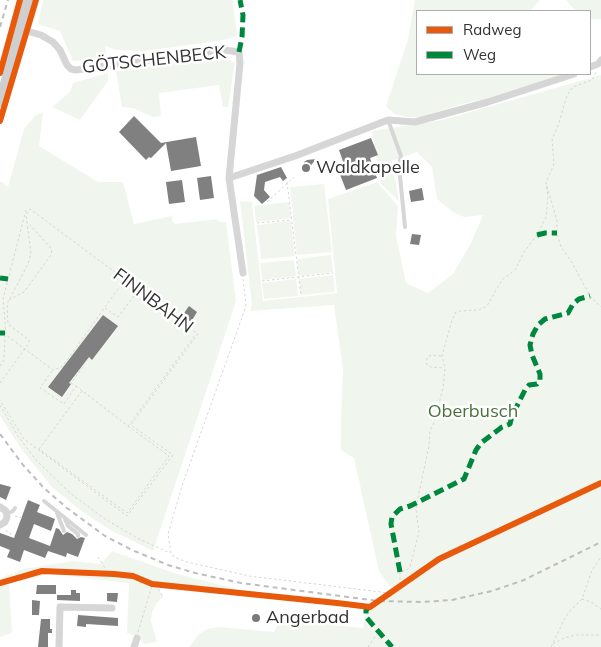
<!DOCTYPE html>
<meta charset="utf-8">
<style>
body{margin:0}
#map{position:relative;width:601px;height:647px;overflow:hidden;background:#fff;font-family:Mulish,sans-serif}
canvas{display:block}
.legend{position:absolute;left:416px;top:10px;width:175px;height:65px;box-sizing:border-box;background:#fff;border:1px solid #adadad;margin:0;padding:6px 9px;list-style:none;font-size:15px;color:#323232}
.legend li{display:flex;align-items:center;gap:10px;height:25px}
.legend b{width:25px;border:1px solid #adadad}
</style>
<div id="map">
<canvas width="601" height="647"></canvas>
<ul class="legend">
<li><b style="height:6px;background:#e8590c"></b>Radweg</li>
<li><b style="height:6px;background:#00873e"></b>Weg</li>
</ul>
</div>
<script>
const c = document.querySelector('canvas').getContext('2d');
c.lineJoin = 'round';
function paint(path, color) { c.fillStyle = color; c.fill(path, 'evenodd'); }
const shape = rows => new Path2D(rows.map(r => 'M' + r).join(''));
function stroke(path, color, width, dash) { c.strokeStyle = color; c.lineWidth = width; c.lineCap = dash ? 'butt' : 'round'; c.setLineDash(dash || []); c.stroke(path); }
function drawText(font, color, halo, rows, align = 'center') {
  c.font = font + ' Mulish,sans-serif'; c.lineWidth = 5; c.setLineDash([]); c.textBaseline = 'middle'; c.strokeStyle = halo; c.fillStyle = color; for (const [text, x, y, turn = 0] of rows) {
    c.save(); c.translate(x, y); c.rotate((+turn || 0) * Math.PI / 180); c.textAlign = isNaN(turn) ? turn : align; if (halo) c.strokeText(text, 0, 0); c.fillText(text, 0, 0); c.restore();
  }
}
paint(shape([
 [43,0,233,0,237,36,224,40,145,51,117,50,105,46,107,59,73,61,60,31,38,24],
 [415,0,540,0,530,11,417,11,417,74,558,74,559,76,504,95,462,104,421,117,407,117,394,114,386,106,408,39],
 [566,0,601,0,601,19,590,19,590,11,576,11],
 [226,58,235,63,228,107,223,107,219,85,159,93,161,116,153,117,133,108,122,107,116,71],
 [108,73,108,81,80,120,52,107,70,92,73,83],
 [601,75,601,647,189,647,198,635,207,629,219,627,274,632,280,620,363,628,366,610,393,591,379,571,354,458,341,450,341,418,343,369,334,305,250,311,252,305,240,201,252,202,263,301,337,293,328,199,377,182,398,206,396,235,406,283,428,293,453,274,471,243,483,215,464,217,453,212,437,199,432,167,417,152,392,161,399,201,381,184,372,131,442,120],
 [43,112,39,146,98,182,123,182,134,224,172,216,172,220,175,224,217,219,220,222,226,222,236,301,153,551,110,530,80,510,52,487,22,450,0,416,0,181,8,187,24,129,35,116],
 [324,184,332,252,297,255,290,187],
 [289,202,291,218,256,222,254,206],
 [291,221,295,256,261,259,257,225],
 [331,255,333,272,299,276,297,259],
 [294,260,296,276,262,280,260,263],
 [333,275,335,292,301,295,299,279],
 [296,279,298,296,264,299,262,283],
 [112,551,174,573,240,590,240,596,158,588,163,597,157,603,152,612,151,621,157,642,144,644,137,636,127,633,129,583,50,574,9,583,12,633,0,637,0,578,24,569,73,561,101,564]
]), '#f0f6ed');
paint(shape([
 [134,116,161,143,196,137,201,166,171,171,166,143,151,158,149,157,146,160,119,132],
 [371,138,378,155,370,158,377,178,346,190,339,172,346,170,339,150],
 [316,159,304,174,304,162,307,160],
 [281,167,287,178,283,181,280,177,265,182,264,190,270,197,262,204,254,196,257,175],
 [211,176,214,198,200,200,197,178],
 [182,180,185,202,169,204,166,182],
 [422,188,424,200,411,202,409,191],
 [412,234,421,235,419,245,410,244],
 [189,306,197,312,191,322,182,316],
 [103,315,118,326,92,360,89,357,69,383,71,384,62,397,48,387],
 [0,484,11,487,6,500,0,497],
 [28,500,40,505,37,512,55,519,51,531,34,524,29,538,50,546,56,528,59,529,63,535,67,532,72,534,77,539,81,537,85,538,78,557,67,553,66,557,48,551,45,558,24,550,20,562,7,557,10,550,0,546,0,533,14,538],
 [37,585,56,585,56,594,36,594],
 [71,590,76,590,76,593,80,593,80,601,57,600,57,595,71,595],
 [107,593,118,593,117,602,107,601],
 [32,600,40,601,39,615,32,615],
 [78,615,118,618,118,626,86,624,86,627,77,626],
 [41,619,50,619,50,629,52,629,52,633,48,633,48,647,38,647]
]), '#808080');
stroke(shape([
 [287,182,301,295],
 [547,186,557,221,557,233,561,247,571,261,590,296,601,307],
 [267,202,294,177],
 [26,210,3,299,6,335,53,370,62,367,123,282],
 [257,223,291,220],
 [243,279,246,306,182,486,168,534,171,553,174,557,187,562,249,576,389,593],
 [262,281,333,273],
 [9,300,24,292,51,255,52,250,49,246,30,225],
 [105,308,118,317,137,292],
 [441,356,431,355,428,357,426,361,427,365,431,367,444,368],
 [0,366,4,360,5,336],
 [52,371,40,388,64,404,76,386,71,383,85,364],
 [0,383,29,343,29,340,8,324,7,304,28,264,31,253,26,215,30,209,198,334,131,425,173,455,127,516,24,439,0,400],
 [76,386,128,426,195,335],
 [82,391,39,449,127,513,169,456,128,426],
 [0,405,18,436,36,460,70,493,105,519,139,539,170,553],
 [15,516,22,518],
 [6,530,7,532,15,536],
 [98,557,108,573],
 [0,583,42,571,114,574,133,576,152,584,337,603,370,607],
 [158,584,158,588,163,597],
 [400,585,400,572,407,570,410,567,419,532,416,510,417,502,429,446,430,431,434,423,443,388,445,368,442,356,452,320,456,312,460,311,479,310,487,306,502,280,515,270,524,252,537,235,546,217,548,197,546,183,554,164,552,140,559,123,567,95,573,87,592,80,596,72],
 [582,599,591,602,601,609],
 [138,632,152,586],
 [553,644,564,638,576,635,601,635],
 [368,647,379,631],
 [551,647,565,618,570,611,582,599,592,570,601,557]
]), '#d6d6d6', 1, [2.5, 2.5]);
stroke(shape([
 [388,120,401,156,399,166,405,227],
 [44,501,86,535],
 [57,513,64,531],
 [7,514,13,511,15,508],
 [65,519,68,526,78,534,78,536]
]), '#d6d6d6', 4);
stroke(shape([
 [20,29,41,35,53,42,60,50,67,65,71,69,76,70,224,50,239,52,240,63,229,178,243,273],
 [590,67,598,64,601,60],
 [229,178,295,156,388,120,415,122,488,102,574,74],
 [0,507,6,511,7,517,5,522,0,525],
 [59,647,60,607,112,608],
 [134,647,137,638]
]), '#d6d6d6', 7);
stroke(shape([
 [0,102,28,0]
]), '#cfcfcf', 10);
stroke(shape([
 [0,27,8,0],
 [0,434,23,465,44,488,67,508,105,536,132,550,168,565,195,573,241,583,378,601,422,602,452,600,492,591,524,580,601,542]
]), '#bebebe', 2, [5, 4]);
stroke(shape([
 [239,52,242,37,243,15,240,0],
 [537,235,545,233,557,233],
 [0,278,8,279],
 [0,333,5,333],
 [400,572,391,524,392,517,400,509,410,506,464,479,476,450,481,443,502,427,510,424,512,416,525,390,529,385,537,384,540,380,540,374,532,355,530,345,533,334,538,325,545,319,568,313,573,304,579,299,590,296],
 [371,606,366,610,366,617,392,647]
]), '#00873e', 5, [10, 5]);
stroke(shape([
 [0,73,20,0],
 [0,121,36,0],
 [0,583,42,571,114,574,133,576,152,584,337,603,370,607,439,559,601,483]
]), '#e8590c', 6);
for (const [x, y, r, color] of [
 [306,168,5,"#7a7a7a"],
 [256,618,5,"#7a7a7a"]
]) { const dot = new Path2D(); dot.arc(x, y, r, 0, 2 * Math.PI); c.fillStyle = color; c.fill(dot); stroke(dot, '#fff', 2); }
drawText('18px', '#323232', '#fff', [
 ["GÖTSCHENBECK",154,60,-6],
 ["FINNBAHN",153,301,37]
]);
drawText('18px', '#323232', '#fff', [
 ["Waldkapelle",316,168],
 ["Angerbad",266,618]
], 'left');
drawText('18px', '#49733a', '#fff', [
 ["Oberbusch",473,412]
]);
</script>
